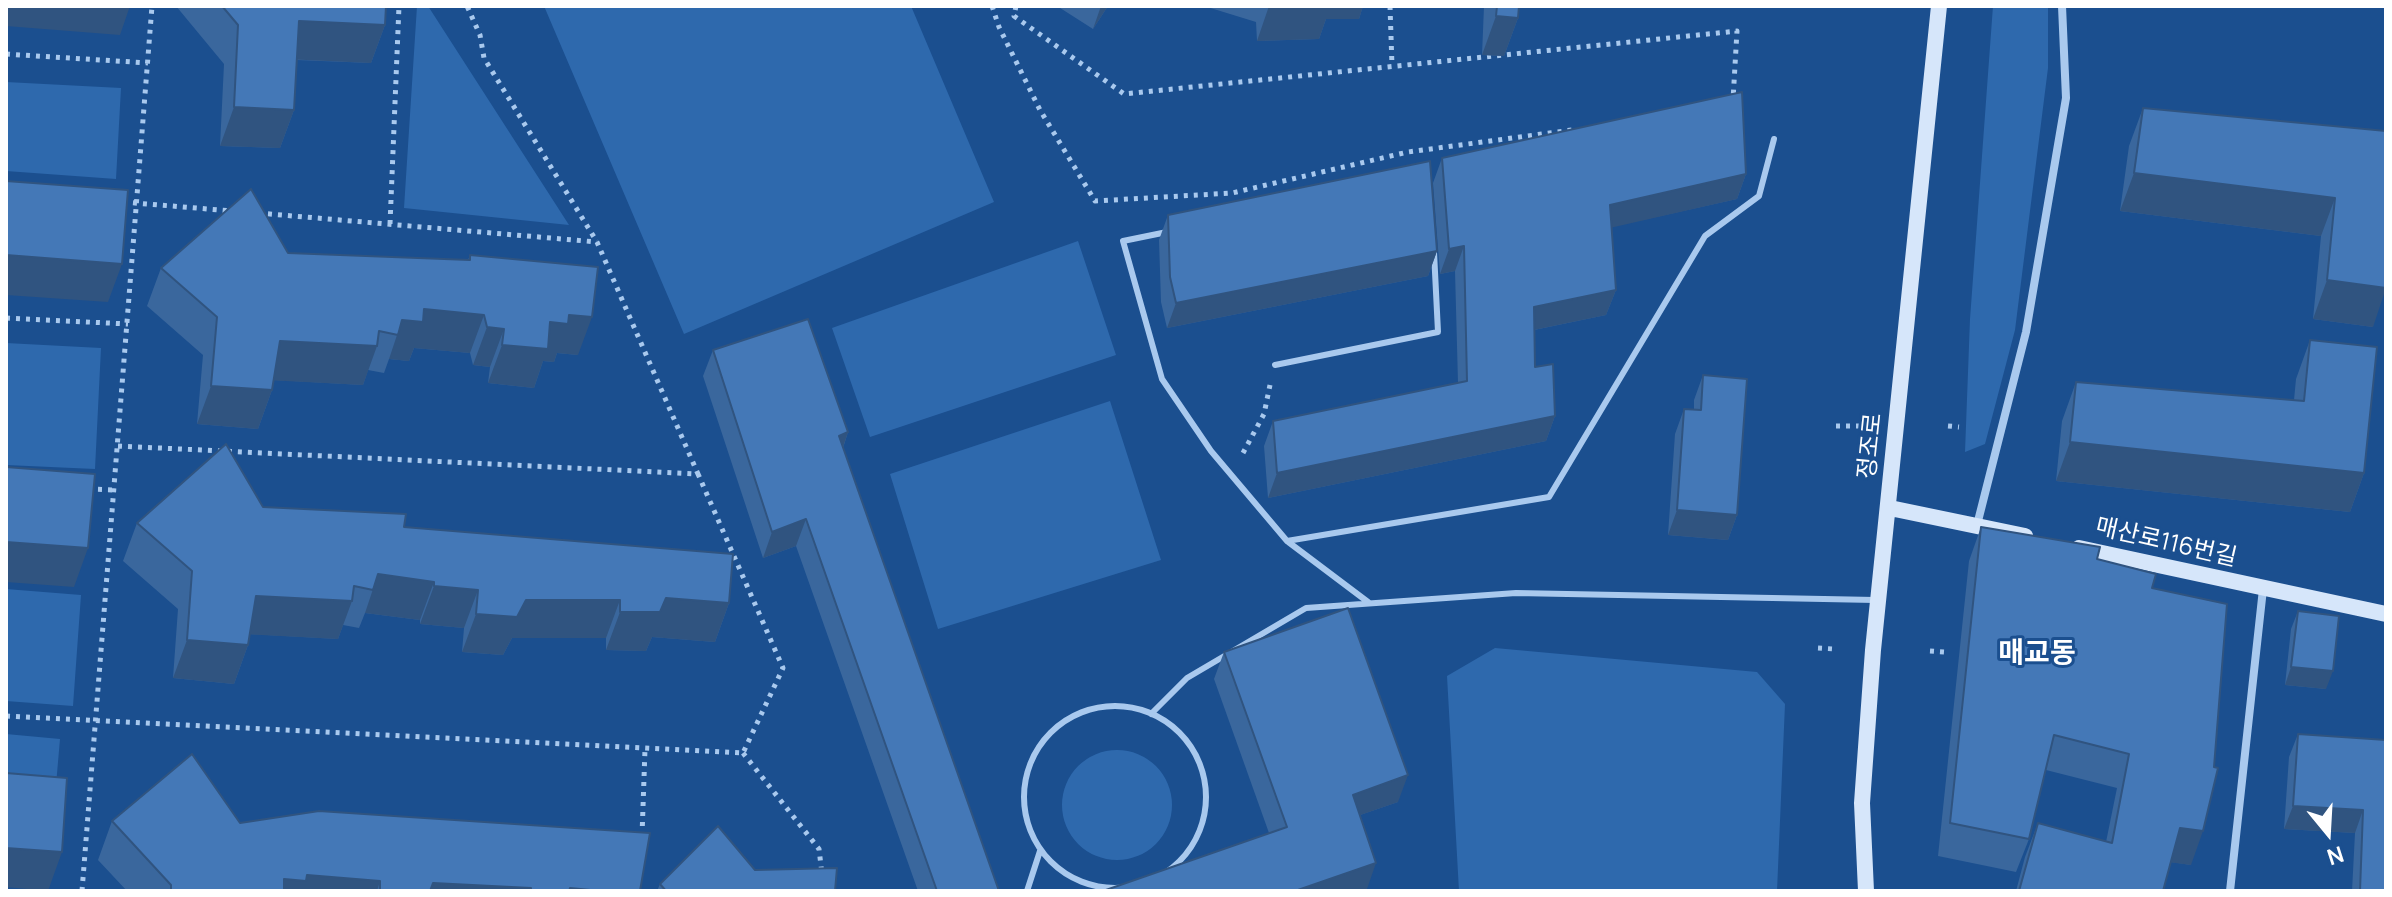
<!DOCTYPE html>
<meta charset="utf-8">
<style>
body{margin:0}
#map{position:relative;width:2392px;height:897px;overflow:hidden;background:#1b4f8f;font-family:Manrope,sans-serif}
canvas{display:block}
.frame{position:absolute;inset:0;border:8px solid #fff;pointer-events:none}
.north{position:absolute;left:2288px;top:793px;width:80px;height:80px;-webkit-text-stroke:6px #1b4f8f;paint-order:stroke;rotate:162deg;font-size:22px;font-weight:700;line-height:32px;text-align:center;color:#fff}
.north::after{content:'';display:block;margin:auto;width:28px;height:36px;background:#fff;clip-path:polygon(50% 0,100% 100%,50% 72%,0 100%)}
</style>
<div id="map">
<canvas width="2392" height="897"></canvas>
<div class="frame"></div>
<div class="north">N</div>
</div>
<script>
const c = document.querySelector('canvas').getContext('2d');
c.lineJoin = 'round';
function paint(path, color) { c.fillStyle = color; c.fill(path, 'evenodd'); }
const shape = rows => new Path2D(rows.map(r => 'M' + r).join(''));
function stroke(path, color, width, dash) { c.strokeStyle = color; c.lineWidth = width; c.lineCap = dash ? 'butt' : 'round'; c.setLineDash(dash || []); c.stroke(path); }
function drawText(font, color, halo, rows, align = 'center') {
  c.font = font + ' Manrope,"Noto Sans KR",sans-serif'; c.lineWidth = 6; c.setLineDash([]); c.textBaseline = 'middle'; c.strokeStyle = halo; c.fillStyle = color; for (const [text, x, y, turn = 0] of rows) {
    c.save(); c.translate(x, y); c.rotate((+turn || 0) * Math.PI / 180); c.textAlign = isNaN(turn) ? turn : align; if (halo) c.strokeText(text, 0, 0); c.fillText(text, 0, 0); c.restore();
  }
}
paint(shape([
 [417,6,428,6,569,225,404,208],
 [544,6,911,6,994,202,684,334],
 [1993,6,2048,6,2048,68,2015,330,1985,444,1965,452,1970,319],
 [6,82,121,88,116,179,6,171],
 [1078,241,1116,355,870,437,832,328],
 [6,343,101,348,95,469,6,465],
 [1110,401,1161,560,938,629,890,474],
 [6,589,81,595,73,706,6,701],
 [1495,648,1757,672,1785,704,1777,891,1459,891,1447,676],
 [6,734,60,739,54,808,6,804],
 '1062 805a55 55 0 1 1 110 0a55 55 0 1 1-110 0Z'
]), '#2e69ad');
stroke(shape([
 [992,6,999,27,1040,110,1095,201,1232,193,1408,152,1572,130],
 [1016,6,1014,16,1124,94,1737,31,1733,100],
 [1390,6,1392,66],
 [6,54,148,63],
 [123,202,232,211],
 [258,213,597,242],
 [390,224,399,6],
 [6,318,128,324],
 [1836,426,1859,426],
 [1948,426,1959,427],
 [118,446,698,474,597,242,484,58,480,35,467,6],
 [1243,453,1264,414,1270,385],
 [88,489,115,490],
 [1818,648,1834,649],
 [1930,651,1945,652],
 [6,716,743,753,783,668,698,474],
 [743,753,819,849,822,874],
 [642,836,645,749],
 [82,891,152,6]
]), '#a9c9ee', 5, [4, 6]);
stroke(shape([
 [1167,232,1123,241,1162,379,1211,451,1287,541],
 [1275,365,1438,332,1434,252],
 [1368,602,1287,541,1549,497,1705,236,1759,196,1774,139],
 '1024 797a91 91 0 1 1 182 0a91 91 0 1 1-182 0Z',
 [1151,714,1187,678,1306,608,1516,593,1875,600],
 [1027,891,1040,851]
]), '#a9c9ee', 6);
stroke(shape([
 [1977,525,2026,332,2066,98,2062,6],
 [2230,891,2263,589]
]), '#a9c9ee', 8);
stroke(shape([
 [1890,508,2025,536],
 [2079,548,2386,614],
 [1866,891,1862,803,1873,650,1939,6]
]), '#d6e6fa', 16);
paint(shape([
 [176,6,386,6,385,25,371,63,297,60,294,110,280,148,220,146,224,64],
 [1057,6,1108,6,1093,29],
 [1204,6,1363,6,1359,19,1326,19,1319,39,1257,41,1256,22],
 [1484,6,1519,6,1518,18,1504,56,1482,55],
 [2143,108,2386,131,2373,327,2313,319,2321,236,2120,211,2129,146],
 [1442,158,1746,174,1737,199,1611,227,1616,290,1606,315,1534,330,1535,367,1555,416,1546,441,1268,498,1264,446,1273,421,1458,383,1455,271,1440,274,1433,183],
 [1168,215,1437,251,1428,276,1167,328,1161,302,1159,240],
 [288,253,468,260,470,255,578,355,557,353,554,362,543,361,534,388,488,383,490,367,473,365,470,353,414,348,409,361,389,359,384,373,368,370,363,385,274,380,272,390,258,429,197,424,203,355,147,306,161,268],
 [2310,340,2364,473,2350,512,2056,481,2062,421,2076,382,2294,400,2296,379],
 [713,350,848,432,843,448,999,891,918,891,796,546,763,558,703,376],
 [1703,375,1737,515,1728,540,1668,535,1675,434,1684,409,1694,410,1694,400],
 [263,507,404,527,729,603,715,642,652,637,646,651,606,650,606,638,512,638,503,655,462,652,464,628,420,624,420,620,365,613,359,628,343,625,338,639,249,634,248,645,234,684,173,678,178,609,123,561,137,523],
 [1981,527,2097,559,2152,588,2191,865,2171,862,2163,891,2016,891,2025,857,2038,823,2106,842,2117,788,2046,770,2029,839,2016,872,1938,856,1969,561],
 [2298,611,2326,689,2285,685,2291,629],
 [1224,652,1398,802,1360,815,1367,889,1362,891,1103,891,1269,833,1214,679],
 [2298,734,2386,740,2386,891,2352,891,2355,833,2284,829,2289,757],
 [112,821,240,823,640,891,127,891,98,860],
 [755,870,835,891,657,891,660,884]
]), '#3a679d');
paint(shape([
 [6,6,130,6,120,35,6,26],
 [1101,6,1108,6,1093,29],
 [1269,6,1363,6,1359,19,1326,19,1319,39,1257,41],
 [1496,16,1518,18,1504,56,1482,55],
 [299,21,385,25,371,63,285,59],
 [234,107,294,110,280,148,220,146],
 [2134,173,2335,198,2321,236,2120,211],
 [1746,174,1737,199,1601,230,1610,205],
 [1464,246,1455,271,1440,274,1449,249],
 [1437,251,1428,276,1167,328,1176,303],
 [6,255,122,264,108,302,6,295],
 [2327,280,2386,288,2373,327,2313,319],
 [1616,290,1606,315,1524,332,1534,307],
 [424,309,484,315,470,353,414,348,409,361,389,359,402,320],
 [569,315,592,317,578,355,557,353,554,362,543,361,534,388,488,383,502,345],
 [487,327,504,329,490,367,473,365],
 [280,341,377,346,363,385,266,380],
 [211,386,272,390,258,429,197,424],
 [1555,416,1546,441,1268,498,1277,473],
 [848,432,839,459,839,436],
 [2070,442,2364,473,2350,512,2056,481],
 [1677,510,1737,515,1728,540,1668,535],
 [806,519,796,546,763,558,772,532],
 [6,542,88,548,74,587,6,582],
 [378,574,434,582,420,620,365,613],
 [434,586,478,590,464,628,420,624],
 [256,596,352,601,338,639,242,634],
 [666,598,729,603,715,642,652,637,646,651,606,650,620,612],
 [526,600,620,600,606,638,512,638,503,655,462,652,476,614],
 [187,640,248,645,234,684,173,678],
 [2291,667,2333,671,2326,689,2285,685],
 [1408,775,1398,802,1343,821,1353,795],
 [2293,806,2363,810,2355,833,2284,829],
 [2180,828,2203,831,2191,865,2168,862],
 [6,848,62,852,48,891,6,887],
 [1376,863,1367,889,1362,891,1295,891],
 [307,875,380,881,377,891,280,891,284,879],
 [433,883,531,888,530,891,430,891],
 [570,888,601,891,569,891]
]), '#305480');
const building = shape([
 [222,6,386,6,385,25,299,21,294,110,234,107,238,25,222,6],
 [1497,6,1519,6,1518,18,1496,16,1497,6],
 [1742,92,1746,174,1610,205,1616,290,1534,307,1535,367,1553,364,1555,416,1277,473,1273,421,1467,381,1464,246,1449,249,1442,158,1742,92],
 [2143,108,2386,131,2386,288,2327,280,2335,198,2134,173,2143,108],
 [1430,161,1437,251,1176,303,1170,277,1168,215,1430,161],
 [6,181,128,190,122,264,6,255,6,181],
 [251,189,288,253,470,260,470,255,598,267,592,317,569,315,568,324,550,322,548,349,502,345,504,329,487,327,484,315,424,309,423,322,402,320,398,335,379,331,377,346,280,341,272,390,211,386,217,317,161,268,251,189],
 [808,319,848,432,839,436,999,891,937,891,806,519,772,532,713,350,808,319],
 [2310,340,2377,347,2364,473,2070,442,2076,382,2304,401,2310,340],
 [1703,375,1747,379,1737,515,1677,510,1684,409,1701,410,1703,375],
 [226,444,263,507,406,514,404,527,733,554,729,603,666,598,660,612,620,612,620,600,526,600,517,617,476,614,478,590,434,586,434,582,378,574,373,590,354,586,352,601,256,596,248,645,187,640,192,571,137,523,226,444],
 [6,467,95,474,88,548,6,542,6,467],
 [1981,527,2100,547,2097,559,2156,574,2152,588,2227,604,2214,767,2218,768,2203,831,2180,828,2163,891,2019,891,2038,823,2112,843,2129,754,2054,735,2029,839,1950,823,1981,527],
 [1348,608,1408,775,1353,795,1376,863,1295,891,1103,891,1287,827,1224,652,1348,608],
 [2298,611,2339,616,2333,671,2291,667,2298,611],
 [2298,734,2386,740,2386,891,2360,891,2363,810,2293,806,2298,734],
 [192,754,240,823,319,811,650,833,640,891,601,891,570,888,569,891,531,891,531,888,433,883,430,891,380,891,380,881,307,875,306,881,284,879,284,891,171,891,171,885,112,821,192,754],
 [6,773,67,778,62,852,6,848,6,773],
 [718,826,755,870,837,868,835,891,666,891,660,884,718,826]
]);
paint(building, '#4478b7');
stroke(building, '#305480', 2);
drawText('24px', '#fff', '#1b4f8f', [
 ["정조로",1871,446,-84],
 ["매산로116번길",2166,543,13]
]);
drawText('bold 28px', '#fff', '#1b4f8f', [
 ["매교동",2037,654]
]);
</script>
